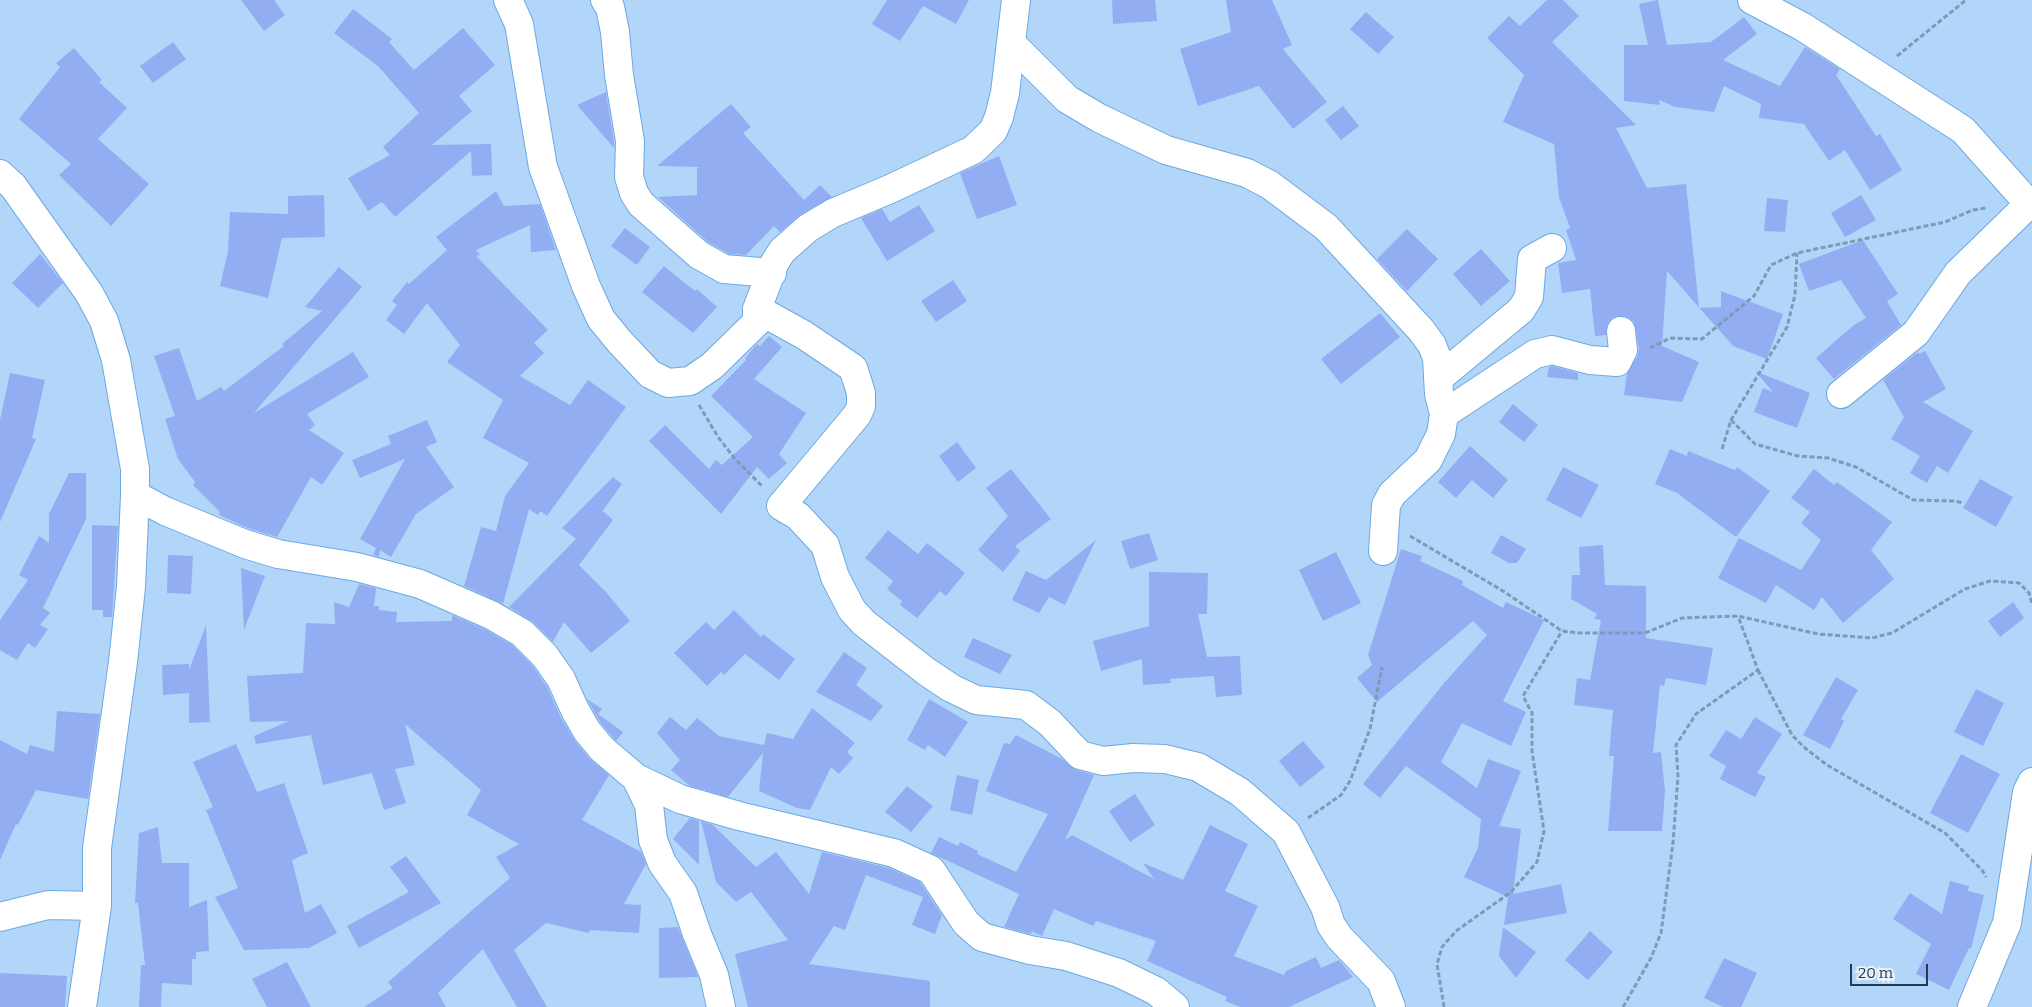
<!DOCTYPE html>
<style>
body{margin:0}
#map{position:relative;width:2032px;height:1007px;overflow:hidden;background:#b2d6f9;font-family:Bitter,serif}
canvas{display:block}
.scale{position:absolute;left:1850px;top:964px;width:78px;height:22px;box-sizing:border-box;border:2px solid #233c53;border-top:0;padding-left:6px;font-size:15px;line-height:18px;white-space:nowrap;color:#233c53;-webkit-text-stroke:4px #edf3f9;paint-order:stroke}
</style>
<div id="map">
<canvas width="2032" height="1007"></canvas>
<div class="scale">20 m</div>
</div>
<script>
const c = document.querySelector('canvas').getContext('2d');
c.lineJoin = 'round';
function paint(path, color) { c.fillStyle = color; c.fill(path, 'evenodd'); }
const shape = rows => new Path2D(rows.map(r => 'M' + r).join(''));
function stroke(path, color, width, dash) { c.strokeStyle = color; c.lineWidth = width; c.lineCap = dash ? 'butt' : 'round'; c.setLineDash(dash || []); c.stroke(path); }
paint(shape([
 [241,0,274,0,285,15,264,31],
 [887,0,969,0,956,24,923,6,900,41,872,24],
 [1112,0,1155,0,1157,21,1113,24],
 [1226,0,1272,0,1292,45,1283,49,1327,102,1293,129,1259,86,1198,106,1180,49,1231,32],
 [1547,0,1563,0,1579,16,1552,42,1636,125,1616,128,1647,188,1686,184,1699,308,1721,307,1721,291,1783,314,1767,359,1733,346,1667,271,1662,346,1699,362,1682,402,1624,395,1627,373,1637,357,1639,349,1634,322,1628,317,1619,316,1612,318,1607,324,1606,335,1595,336,1590,289,1562,293,1558,263,1576,260,1566,230,1570,228,1559,197,1554,144,1503,122,1524,75,1487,38,1509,16,1520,26],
 [1658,0,1667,45,1711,42,1744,17,1757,34,1723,60,1780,86,1805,47,1840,69,1836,75,1876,136,1880,134,1902,170,1870,190,1845,150,1829,161,1804,124,1759,118,1761,104,1724,86,1714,112,1675,107,1659,100,1660,105,1624,101,1624,45,1648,45,1639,4],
 [353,9,392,39,389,42,414,70,463,28,495,65,459,96,472,111,432,145,491,144,492,175,472,176,471,151,395,217,382,202,368,211,348,178,390,155,383,147,419,113,379,67,334,33],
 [1366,12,1394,37,1378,54,1350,29],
 [173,42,186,59,153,83,140,66],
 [74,48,102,80,99,82,127,108,98,139,149,184,111,226,59,175,71,164,19,119,60,67,56,63],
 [606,92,614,142,614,148,577,105],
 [731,104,751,127,743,133,804,200,820,185,832,197,800,215,780,232,774,226,746,255,729,254,708,242,658,197,697,195,697,168,700,167,657,166],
 [1343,106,1359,126,1341,140,1325,120],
 [999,156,1017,205,977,219,960,173],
 [496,191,504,206,540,204,556,250,531,252,530,225,476,250,480,255,476,256,548,330,534,343,544,353,520,376,570,405,588,380,626,407,547,516,540,511,538,515,529,509,503,604,464,586,481,527,496,531,505,496,529,463,483,438,503,400,447,362,460,345,427,303,404,334,386,320,397,305,392,301,407,282,409,284,447,250,436,237],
 [324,195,325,237,282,238,268,298,220,286,228,251,230,212,288,214,288,196],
 [1861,195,1876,220,1845,237,1831,213],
 [1767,198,1788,200,1785,232,1764,231],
 [919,205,935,231,887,261,861,218,882,209,890,222],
 [625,228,650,247,637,265,611,246],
 [1407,229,1438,259,1407,291,1377,259],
 [1863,240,1898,294,1887,301,1901,325,1834,379,1816,358,1854,325,1866,318,1841,280,1809,291,1799,264],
 [1481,249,1510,281,1481,306,1453,274],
 [40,254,63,283,38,308,12,283],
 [664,266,695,291,697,289,717,307,693,333,642,292],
 [339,267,362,287,254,413,353,352,369,377,307,414,315,425,309,430,344,453,322,485,311,477,277,537,250,529,219,515,220,512,193,485,195,482,178,459,165,419,175,416,154,356,179,348,197,401,221,387,224,391,284,346,282,344,322,311,305,307],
 [953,280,967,301,936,322,921,301],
 [1380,313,1400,337,1341,384,1321,359],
 [769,336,782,347,754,379,806,413,779,454,787,463,769,479,757,467,721,514,649,441,665,425,709,469,716,460,722,465,753,437,711,396,746,360,745,358,757,344,760,346],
 [1925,351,1946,389,1923,402,1973,431,1948,473,1937,466,1927,483,1910,473,1920,456,1891,439,1904,417,1883,380,1918,352,1919,354],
 [1552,366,1578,373,1578,380,1547,377,1549,367],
 [1755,371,1810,393,1797,428,1754,412,1763,388,1773,392],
 [10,373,45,380,32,438,36,439,0,522,0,420],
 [1513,404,1538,425,1524,442,1499,422],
 [427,420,437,442,426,447,454,487,416,514,391,557,380,550,379,557,373,555,376,548,360,539,405,459,360,478,352,460,391,444,388,436],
 [957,442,976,468,958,482,939,456],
 [1470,446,1508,480,1493,498,1472,480,1456,498,1438,482],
 [1670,449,1687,456,1688,451,1735,470,1737,467,1770,491,1736,537,1677,493,1655,484],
 [1563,467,1599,485,1581,518,1546,500],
 [1011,469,1051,519,1015,546,1020,551,1003,572,978,550,1008,516,986,488],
 [1814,469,1834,485,1837,482,1892,522,1871,550,1894,579,1843,623,1822,597,1814,610,1776,585,1766,603,1718,578,1739,538,1801,570,1821,540,1801,523,1810,512,1791,498],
 [69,473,86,473,86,519,43,608,50,613,40,625,48,629,35,648,28,643,17,660,0,650,0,620,28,580,19,575,39,536,49,543,49,514],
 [613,477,622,484,601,513,603,511,613,520,579,565,606,592,630,621,591,653,564,622,553,642,533,622,509,607,576,539,562,528],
 [1980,479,2013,497,1996,527,1963,508],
 [92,525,118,526,112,617,103,617,103,610,92,610],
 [888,530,918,554,927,543,965,573,946,596,940,591,917,618,900,605,902,601,887,589,893,581,865,558],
 [1149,533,1158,560,1130,569,1121,541],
 [1501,535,1526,549,1517,563,1509,563,1491,553],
 [1096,540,1065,605,1049,597,1039,613,1012,600,1026,571,1046,580],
 [1603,545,1605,585,1646,586,1646,638,1713,648,1706,685,1666,678,1664,686,1660,685,1653,753,1661,752,1665,791,1662,831,1608,831,1614,756,1609,756,1613,710,1574,705,1577,678,1590,680,1601,620,1594,619,1597,614,1571,599,1572,575,1580,575,1579,547],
 [1401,549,1422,556,1420,561,1463,581,1462,585,1503,608,1506,602,1544,620,1503,701,1526,712,1511,746,1462,723,1441,762,1477,788,1488,759,1521,771,1499,826,1521,829,1513,894,1561,884,1567,913,1504,925,1508,897,1464,877,1478,848,1481,819,1406,766,1380,798,1363,784,1444,683,1487,635,1473,621,1377,702,1357,678,1372,665,1368,655],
 [1336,552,1361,603,1323,621,1299,570],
 [168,555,193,556,191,594,167,593],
 [241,568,265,576,244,630],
 [1149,572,1208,573,1207,614,1198,614,1207,657,1240,656,1242,695,1216,697,1214,676,1170,679,1171,683,1143,685,1142,659,1101,671,1093,641,1149,626],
 [359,584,376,588,374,606,379,606,379,610,397,612,396,622,452,621,452,615,484,629,512,645,533,666,547,687,561,718,575,741,590,759,609,775,582,820,641,852,646,864,624,904,641,905,639,933,590,930,589,933,546,923,514,950,547,1007,517,1007,483,949,438,993,446,1007,364,1007,393,988,388,982,510,878,496,857,519,844,467,815,481,790,405,724,415,765,395,769,406,803,384,810,372,773,323,785,311,735,256,744,254,736,289,721,250,722,247,676,303,673,306,623,335,624,334,602,349,607],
 [2013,602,2024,618,2000,637,1988,621],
 [734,610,761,637,763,634,795,659,779,680,745,654,724,675,721,672,707,686,674,653,706,622,714,630],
 [206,625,210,722,189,723,189,693,163,695,162,665,189,664,189,670],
 [973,638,1012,655,1000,674,964,657],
 [844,652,867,668,856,685,883,706,871,721,816,692],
 [1836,677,1858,690,1841,719,1844,721,1830,749,1803,735],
 [1976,689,2004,703,1983,746,1954,732],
 [587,699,602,709,598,714,623,732,616,741,600,722],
 [929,699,968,722,945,757,928,745,925,750,907,740],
 [812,708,855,743,847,752,853,758,839,774,831,767,810,810,797,808,759,791,763,753,728,797,690,786,671,770,680,760,657,733,670,717,686,730,697,718,719,736,764,745,767,733,793,739],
 [57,711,100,714,88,799,36,790,18,825,16,824,0,860,0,740,27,754,30,745,54,752],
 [1755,717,1782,734,1757,773,1766,777,1755,797,1720,779,1726,766,1709,756,1726,730,1741,739],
 [1016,735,1062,759,1076,770,1094,775,1065,840,1072,835,1154,879,1143,863,1183,880,1210,825,1248,844,1225,891,1258,906,1234,956,1284,975,1286,971,1316,957,1321,968,1339,960,1353,977,1289,1007,1240,1007,1225,1001,1227,997,1147,961,1156,941,1096,921,1093,926,1054,909,1042,936,1032,931,1031,934,1004,927,1019,894,931,853,939,837,958,846,960,842,978,851,977,854,1016,872,1048,814,986,791,1004,743,1010,744],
 [1303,741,1325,767,1300,787,1279,761],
 [236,744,257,792,284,783,308,853,292,860,305,913,321,904,337,933,309,948,244,950,215,897,238,888,206,810,213,807,193,762],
 [1961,754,2000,774,1968,833,1930,813],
 [957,775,979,780,972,815,950,810],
 [907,786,933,806,911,832,885,812],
 [1135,794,1155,825,1130,842,1109,811],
 [690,818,699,821,699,865,673,839],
 [701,821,713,825,756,867,776,852,809,894,822,852,889,868,920,882,942,915,935,934,912,925,923,897,866,875,845,930,834,926,809,964,930,981,930,1007,748,1007,735,954,788,940,751,892,736,902,716,882],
 [158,827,162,863,189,863,189,907,207,900,209,951,196,952,196,959,192,959,192,985,162,983,161,1007,139,1007,141,965,145,965,138,903,135,903,139,833],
 [406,856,441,903,359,948,347,926,409,892,390,867],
 [1950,881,1969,886,1968,891,1984,895,1971,949,1969,948,1949,990,1916,974,1931,944,1893,919,1910,893,1942,914],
 [678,927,698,977,659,978,659,928],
 [1503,927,1536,952,1516,978,1499,956],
 [1590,931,1613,952,1588,980,1565,960],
 [1724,958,1757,973,1741,1007,1723,1007,1704,998],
 [287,962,311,1007,267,1007,252,979],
 [0,973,67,976,65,1007,0,1007]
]), '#93adf2');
const minor = shape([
 [508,0,519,24,543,167,586,286,601,319,619,341,650,374,668,383,690,381,712,366,757,322,757,309,775,262,782,251,808,228,833,213,890,189,973,150,993,131,999,117,1005,93,1016,0],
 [605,0,610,7,615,32,619,75,630,141,629,177,634,193,641,204,699,255,724,269,772,273],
 [1752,0,1803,27,1963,130,2029,204,1958,273,1916,333,1841,394],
 [1011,43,1067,99,1099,118,1166,150,1247,173,1270,185,1326,227,1421,330,1432,345,1437,358,1439,394,1444,414,1441,434,1428,460,1392,494,1386,505,1383,551],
 [0,174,13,186,89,293,104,321,116,360,135,469,135,495,131,587,123,662,97,848,97,906,82,1007],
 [757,309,804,335,853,368,857,380,861,393,861,406,857,415,781,506,798,516,825,545,835,577,852,610,864,623,927,672,951,688,976,700,1026,705,1050,723,1080,755,1103,761,1133,758,1165,759,1198,767,1240,792,1286,832,1325,907,1331,925,1339,937,1381,981,1391,1007],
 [1439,378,1521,310,1529,297,1532,259,1552,248],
 [1444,414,1535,354,1552,350,1590,360,1617,362,1623,350,1621,331],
 [135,495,165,511,245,544,278,554,357,567,420,584,491,615,522,633,545,656,561,679,575,710,587,731,602,749,636,778,680,799,739,816,894,853,931,870,966,923,982,937,1030,950,1066,956,1119,973,1156,991,1175,1007],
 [636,778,649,805,653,840,662,863,683,893,697,934,714,975,721,1007],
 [0,917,48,905,97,906],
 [1972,1007,2007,923,2027,792,2032,782]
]);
stroke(minor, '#6da8e0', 30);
stroke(shape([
 [1897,56,1966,0],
 [1650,348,1670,338,1702,339,1754,296,1771,265,1797,253,1945,222,1973,210,1986,208],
 [699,405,718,437,736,460,762,486],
 [1731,420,1755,444,1798,456,1828,458,1856,467,1913,500,1954,501,1963,503],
 [1722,449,1731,420,1787,327,1795,295,1797,253],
 [1410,536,1503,591,1562,631,1579,633,1645,633,1682,618,1738,616,1818,634,1872,638,1892,633,1965,589,1990,581,2019,583,2029,593,2032,604],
 [1758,670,1792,735,1805,748,1827,765,1945,833,1982,870,1986,877],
 [1308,818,1341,795,1350,781,1370,729,1382,667],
 [1444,1007,1437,964,1442,947,1456,931,1511,892,1537,862,1544,831,1532,751,1532,713,1523,696,1562,631],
 [1623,1007,1651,958,1661,933,1673,843,1678,776,1676,745,1696,714,1758,670,1738,616]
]), '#7b9bb9', 3, [5, 2.5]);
stroke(minor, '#fff', 28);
</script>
